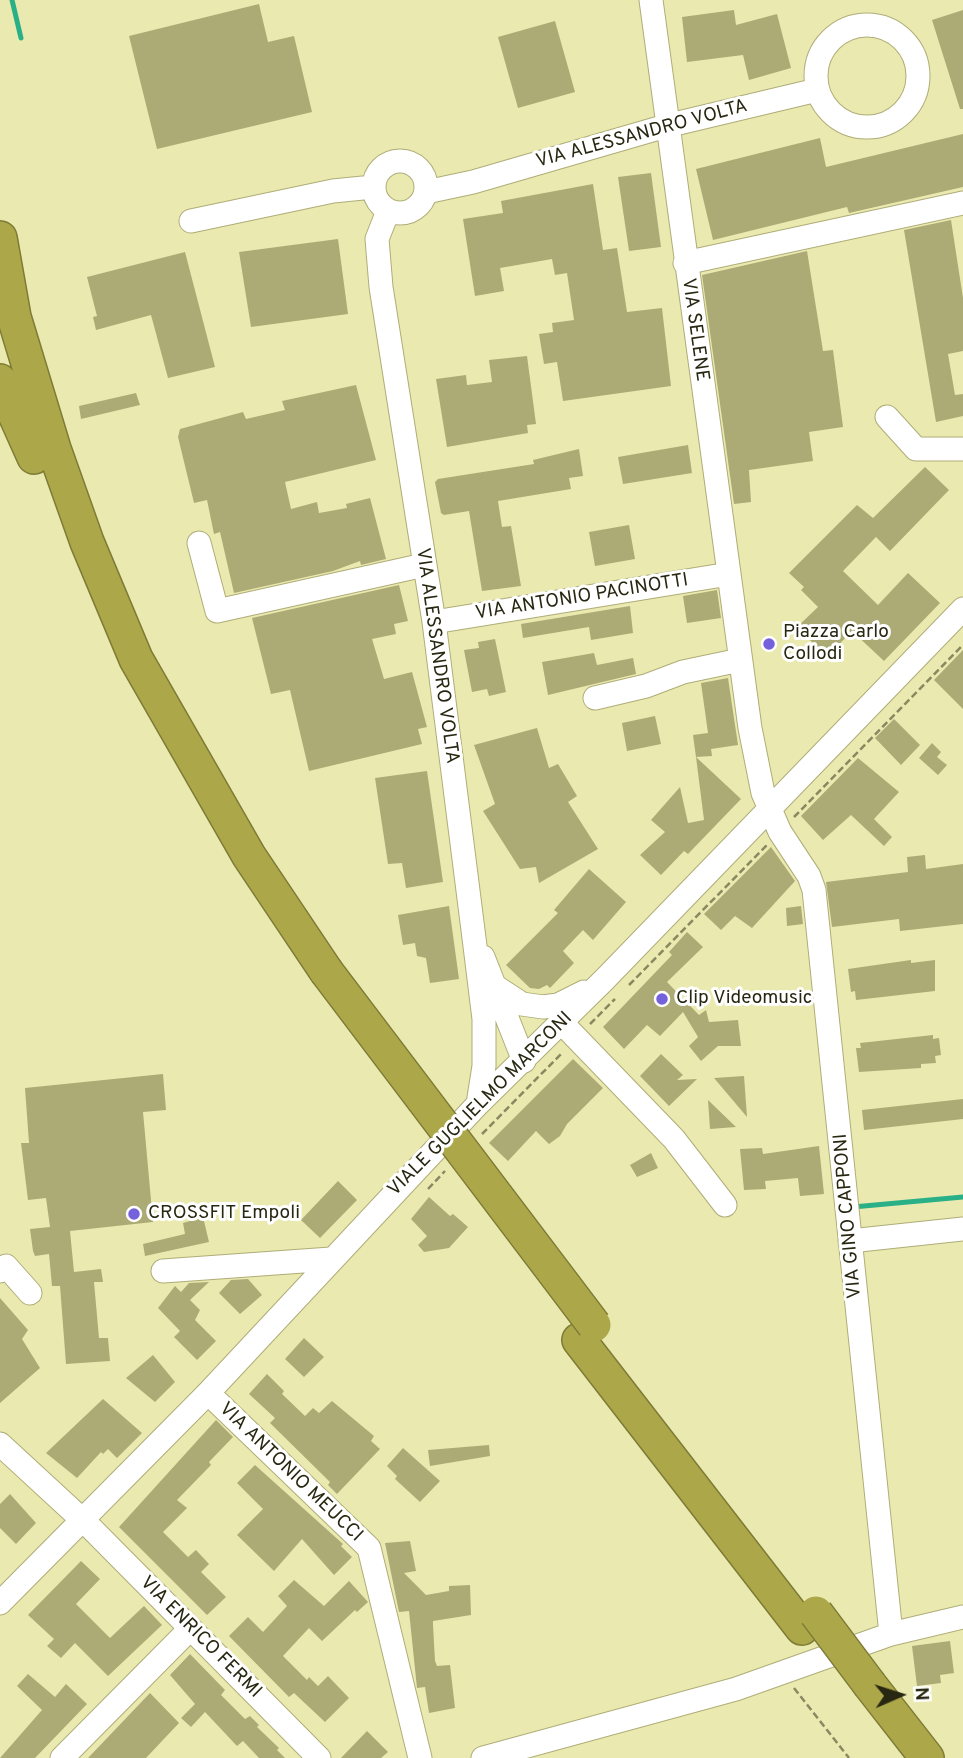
<!DOCTYPE html>
<style>
body{margin:0}
#map{position:relative;width:963px;height:1758px;overflow:hidden;background:#eae9b0;font-family:Overpass,sans-serif}
canvas{display:block}
.north{position:absolute;left:865px;top:1660px;width:70px;height:70px;-webkit-text-stroke:5px #fff;paint-order:stroke;rotate:87deg;font-size:19px;font-weight:700;line-height:28px;text-align:center;color:#282711}
.north::after{content:'';display:block;margin:auto;width:24px;height:32px;background:#282711;clip-path:polygon(50% 0,100% 100%,50% 72%,0 100%)}
</style>
<div id="map">
<canvas width="963" height="1758"></canvas>
<div class="north">N</div>
</div>
<script>
const c = document.querySelector('canvas').getContext('2d');
c.lineJoin = 'round';
const shape = rows => new Path2D(rows.map(r => 'M' + r).join(''));
function stroke(path, color, width, dash) { c.strokeStyle = color; c.lineWidth = width; c.lineCap = dash ? 'butt' : 'round'; c.setLineDash(dash || []); c.stroke(path); }
function paint(path, color) { c.fillStyle = color; c.fill(path, 'evenodd'); }
function drawText(font, color, halo, rows, align = 'center') {
  c.font = font + ' Overpass,sans-serif'; c.lineWidth = 6; c.setLineDash([]); c.textBaseline = 'middle'; c.strokeStyle = halo; c.fillStyle = color; for (const [text, x, y, turn = 0] of rows) {
    c.save(); c.translate(x, y); c.rotate((+turn || 0) * Math.PI / 180); c.textAlign = isNaN(turn) ? turn : align; if (halo) c.strokeText(text, 0, 0); c.fillText(text, 0, 0); c.restore();
  }
}
stroke(shape([
 [12,0,21,38],
 [853,1207,963,1197]
]), '#2ab086', 5);
paint(shape([
 [259,4,268,42,294,36,312,112,157,149,129,36],
 [734,10,736,25,777,14,791,68,749,80,743,55,687,62,682,17],
 [963,10,963,109,960,109,932,20],
 [555,21,575,92,518,108,498,37],
 [963,134,963,187,849,213,847,207,713,240,696,169,820,138,826,167],
 [651,173,661,247,629,251,618,177],
 [593,184,603,250,617,248,627,312,662,308,671,386,563,401,557,362,544,364,539,334,553,332,552,323,574,320,567,273,555,275,552,259,500,268,504,291,475,296,463,219,503,213,501,201],
 [951,220,963,298,963,351,948,354,955,395,963,394,963,416,936,422,904,230],
 [338,239,348,314,251,327,239,252],
 [807,251,823,351,833,350,843,427,809,432,813,461,749,470,751,502,734,504,702,275],
 [185,252,215,367,168,378,151,315,96,330,93,317,97,316,87,277],
 [527,356,536,424,527,425,528,433,447,447,436,379,466,375,467,385,492,382,489,360],
 [356,385,376,460,285,482,291,509,317,502,319,513,347,508,346,504,370,498,386,559,361,565,360,561,333,571,234,593,220,532,214,534,207,500,194,503,178,437,180,429,243,412,246,419,285,410,282,401],
 [136,393,140,405,81,419,79,406],
 [688,445,692,473,623,484,618,457],
 [579,449,583,476,569,478,571,489,498,501,502,527,511,526,521,586,482,591,469,511,444,515,441,513,435,482,438,479,534,464,533,460],
 [925,467,949,490,890,551,876,537,843,571,878,605,908,573,940,603,884,661,852,631,828,656,796,628,818,607,801,590,804,587,789,573,857,505,873,518],
 [629,525,635,559,595,566,589,532],
 [399,585,408,621,394,624,396,634,372,639,384,679,412,672,427,727,418,729,422,744,309,771,290,690,271,694,252,618],
 [717,590,721,618,687,623,683,596],
 [630,606,633,633,591,640,589,627,523,638,521,624],
 [495,639,506,692,489,696,487,689,472,692,464,650,479,648,478,642],
 [963,650,963,709,934,680],
 [594,653,597,665,633,658,636,674,548,695,542,662],
 [728,678,738,745,711,749,712,756,696,757,693,735,708,733,701,683],
 [655,716,661,744,627,751,622,723],
 [894,719,920,745,901,765,875,738],
 [537,728,549,768,558,764,577,796,568,802,598,849,539,883,536,867,520,869,483,811,495,804,474,745],
 [932,743,941,752,937,757,947,765,938,775,919,758],
 [696,757,741,799,688,854,684,851,661,875,640,855,665,832,651,820,680,787,688,823,704,820],
 [858,758,899,792,874,819,892,837,884,846,851,815,823,840,801,816],
 [427,771,443,882,406,888,402,863,388,864,375,778],
 [771,847,795,881,752,928,735,916,721,930,704,914],
 [925,855,926,869,963,864,963,924,900,931,899,919,832,927,826,882,908,872,907,857],
 [589,869,626,902,593,940,583,930,563,951,574,963,550,988,547,985,539,989,530,988,506,965,558,913,554,910],
 [449,906,459,979,430,983,426,958,417,956,415,943,403,945,398,915],
 [801,906,803,924,787,926,786,908],
 [687,932,703,947,667,982,699,1015,706,1010,709,1022,738,1020,741,1046,718,1046,701,1061,689,1046,698,1037,683,1012,660,1036,647,1025,624,1049,603,1027,672,955,669,952],
 [911,960,911,963,935,960,935,991,856,1000,855,991,851,992,848,969],
 [933,1035,933,1039,939,1038,941,1055,935,1056,936,1063,921,1064,921,1068,859,1072,856,1048,861,1048,860,1043],
 [661,1054,683,1075,677,1080,697,1079,669,1106,640,1076],
 [573,1059,603,1088,567,1124,560,1136,549,1144,536,1131,508,1161,489,1143],
 [163,1074,166,1110,143,1112,153,1222,70,1231,74,1272,101,1269,103,1282,94,1282,99,1338,108,1338,110,1361,66,1364,60,1286,52,1286,49,1254,35,1256,33,1251,30,1229,50,1227,46,1198,28,1200,21,1143,29,1143,25,1088],
 [744,1076,747,1117,714,1078],
 [963,1099,963,1119,864,1130,862,1110],
 [708,1100,736,1127,710,1129],
 [819,1146,824,1194,800,1196,798,1178,765,1181,766,1189,744,1190,740,1149,762,1148,763,1154],
 [651,1153,658,1168,637,1177,630,1165],
 [338,1181,357,1200,320,1238,301,1220],
 [429,1197,450,1216,453,1214,468,1227,449,1248,424,1252,418,1245,427,1236,411,1219],
 [203,1217,209,1242,145,1256,143,1244,185,1234,183,1223],
 [248,1279,262,1295,240,1314,219,1293,231,1280],
 [209,1282,190,1300,200,1310,195,1320,216,1341,197,1360,174,1337,180,1331,158,1308,175,1286,181,1292,189,1283],
 [0,1298,28,1330,22,1339,40,1368,0,1403],
 [304,1338,324,1357,304,1377,285,1359],
 [153,1355,175,1382,155,1402,126,1378],
 [267,1374,284,1391,282,1394,305,1416,313,1408,319,1413,332,1401,374,1436,371,1441,380,1449,337,1494,328,1485,330,1482,270,1423,275,1418,249,1394],
 [103,1399,142,1433,117,1458,108,1449,103,1454,101,1452,77,1478,46,1453],
 [216,1420,233,1437,209,1462,211,1465,177,1500,187,1508,163,1532,188,1557,196,1550,209,1564,201,1572,226,1597,207,1615,119,1527],
 [489,1445,490,1456,430,1466,428,1450],
 [403,1448,440,1481,420,1502,395,1479,397,1476,387,1466],
 [255,1465,343,1544,341,1546,352,1557,334,1575,302,1539,274,1571,237,1535,263,1509,237,1483],
 [10,1494,36,1523,16,1544,0,1528,0,1504],
 [410,1541,416,1571,404,1573,426,1595,449,1591,449,1586,470,1585,471,1615,433,1621,433,1625,435,1661,437,1666,450,1665,455,1708,429,1713,425,1687,417,1688,409,1611,399,1612,385,1543],
 [81,1561,100,1579,76,1604,110,1638,144,1606,162,1625,108,1676,75,1643,61,1658,47,1646,54,1639,28,1615],
 [294,1580,324,1606,349,1581,368,1602,357,1612,355,1610,322,1641,309,1628,283,1656,307,1680,309,1677,318,1686,328,1676,349,1698,325,1722,294,1693,289,1697,229,1636,248,1617,263,1632,287,1606,278,1596],
 [950,1641,954,1673,940,1675,941,1683,917,1686,912,1646],
 [190,1654,225,1690,221,1695,245,1719,250,1716,259,1725,257,1727,279,1748,277,1750,285,1758,259,1758,243,1741,237,1746,205,1712,191,1727,181,1718,195,1704,170,1675],
 [28,1674,55,1697,66,1684,87,1704,35,1758,0,1758,42,1710,17,1686],
 [150,1693,179,1723,146,1758,88,1758],
 [367,1731,388,1752,381,1758,341,1758]
]), '#adab75');
const minor = shape([
 [651,0,750,728,763,793,780,832,809,876,814,890,891,1634],
 '816 76a51 51 0 1 1 102 0a51 51 0 1 1-102 0Z',
 '374 187a26 26 0 1 1 52 0a26 26 0 1 1-52 0Z',
 [426,192,473,182,666,126,817,90],
 [388,211,377,239,381,287,434,622,474,938,484,1019,484,1066,478,1104],
 [191,221,333,191,373,187],
 [685,263,963,203],
 [887,417,916,449,963,449],
 [199,543,217,611,424,565],
 [434,622,729,574],
 [595,698,646,686,683,672,740,660],
 [483,957,524,1061],
 [496,987,522,1004,543,1007,558,1005,584,992],
 [562,1023,674,1139,725,1205],
 [850,1241,963,1229],
 [0,1271,6,1266,30,1293],
 [163,1271,331,1259],
 [208,1393,369,1548,420,1758],
 [0,1444,90,1527,319,1758],
 [0,1603,208,1393,478,1104,605,979,963,609],
 [62,1758,190,1629],
 [483,1758,736,1689,891,1634,963,1617]
]);
const highway = shape([
 [0,238,14,317,54,449,87,542,136,659,249,856,326,971],
 [0,381,34,457],
 [579,1340,802,1628],
 [870,1685,927,1758]
]);
stroke(minor, '#afad77', 25);
stroke(highway, '#7e7b36', 36);
stroke(shape([
 [794,817,963,645],
 [629,985,767,845],
 [590,1024,615,999],
 [482,1134,563,1052],
 [428,1189,445,1171],
 [794,1688,849,1758]
]), '#898860', 2.5, [7, 3.5]);
stroke(minor, '#fff', 23);
stroke(highway, '#aca84a', 33);
const highwayBridge = shape([
 [326,971,594,1325],
 [816,1613,870,1685]
]);
stroke(highwayBridge, '#7e7b36', 36, []);
stroke(highwayBridge, '#aca84a', 33);
for (const [x, y, r, color] of [
 [769,644,7,"#7461db"],
 [662,999,7,"#7461db"],
 [134,1214,7,"#7461db"]
]) { const dot = new Path2D(); dot.arc(x, y, r, 0, 2 * Math.PI); c.fillStyle = color; c.fill(dot); stroke(dot, '#fff', 2.5); }
drawText('19px', '#282711', '#fff', [
 ["VIA ALESSANDRO VOLTA",642,135,-15],
 ["VIA SELENE",694,330,82],
 ["VIA ANTONIO PACINOTTI",582,598,-9],
 ["VIA ALESSANDRO VOLTA",436,656,82],
 ["VIALE GUGLIELMO MARCONI",481,1105,-45],
 ["VIA GINO CAPPONI",849,1216,-95],
 ["VIA ANTONIO MEUCCI",290,1473,44],
 ["VIA ENRICO FERMI",200,1638,45]
]);
drawText('19px', '#282711', '#fff', [
 ["Piazza Carlo",783,633],
 ["Collodi",783,655],
 ["Clip Videomusic",676,999],
 ["CROSSFIT Empoli",148,1214]
], 'left');
</script>
